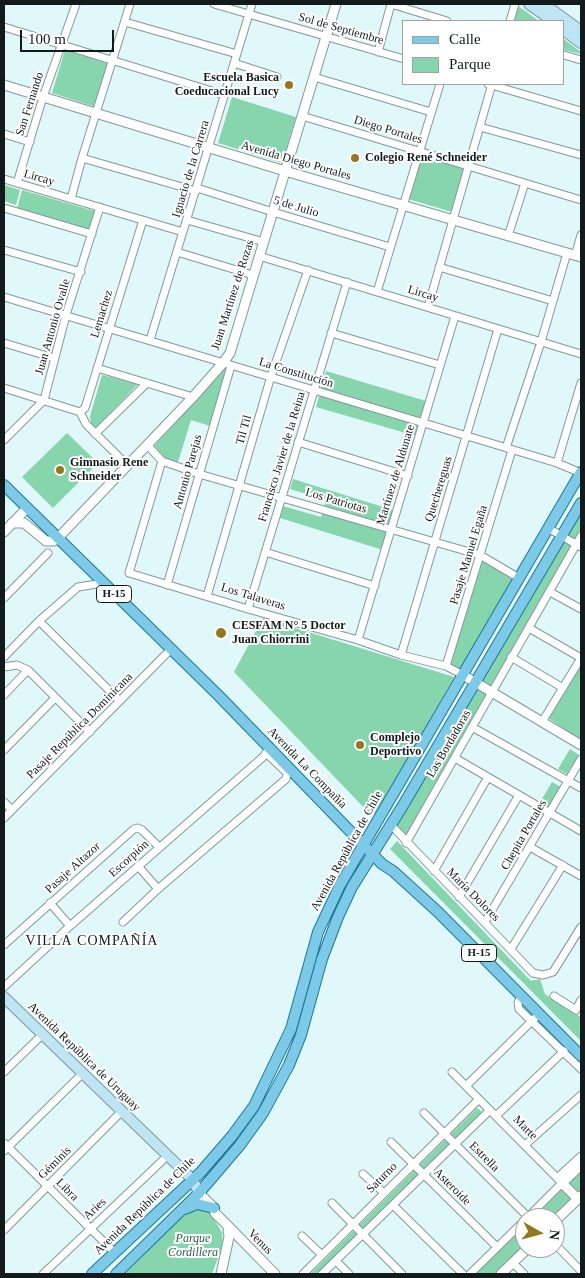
<!DOCTYPE html>
<meta charset="utf-8">
<style>
body{margin:0}
#map{position:relative;width:585px;height:1278px;overflow:hidden;background:#e1f8fb;font-family:"Times New Roman",serif}
canvas{display:block}
.frame{position:absolute;inset:0;border:5px solid #121a1b;pointer-events:none}
.legend{position:absolute;left:402px;top:20px;width:162px;height:65px;box-sizing:border-box;background:#fff;border:1px solid #a0a3a4;margin:0;padding:6px 9px;list-style:none;font-size:15px;color:#121a1b}
.legend li{display:flex;align-items:center;gap:10px;height:25px}
.legend b{width:25px;border:1px solid #a0a3a4}
.north{position:absolute;left:515px;top:1208px;width:50px;height:50px;box-sizing:border-box;background:#fff;border:1px solid #a0a3a4;border-radius:50%;rotate:97deg;font-size:14px;font-weight:700;line-height:20px;text-align:center;color:#121a1b}
.north::after{content:'';display:block;margin:auto;width:18px;height:22px;background:#93781f;clip-path:polygon(50% 0,100% 100%,50% 72%,0 100%)}
.scale{position:absolute;left:20px;top:30px;width:94px;height:22px;box-sizing:border-box;border:2px solid #121a1b;border-top:0;padding-left:6px;font-size:15px;line-height:18px;white-space:nowrap;color:#121a1b;-webkit-text-stroke:4px #fff;paint-order:stroke}
</style>
<div id="map">
<canvas width="585" height="1278"></canvas>
<div class="frame"></div>
<ul class="legend">
<li><b style="height:6px;background:#7ccae8"></b>Calle</li>
<li><b style="height:14px;background:#87d5ac"></b>Parque</li>
</ul>
<div class="north">N</div>
<div class="scale">100 m</div>
</div>
<script>
const c = document.querySelector('canvas').getContext('2d');
c.lineJoin = 'round';
function paint(path, color) { c.fillStyle = color; c.fill(path, 'evenodd'); }
const shape = rows => new Path2D(rows.map(r => 'M' + r).join(''));
function stroke(path, color, width, dash) { c.strokeStyle = color; c.lineWidth = width; c.lineCap = dash ? 'butt' : 'round'; c.setLineDash(dash || []); c.stroke(path); }
function drawText(font, color, halo, rows, align = 'center') {
  c.font = font + ' "Times New Roman",serif'; c.lineWidth = 4; c.setLineDash([]); c.textBaseline = 'middle'; c.strokeStyle = halo; c.fillStyle = color; for (const [text, x, y, turn = 0] of rows) {
    c.save(); c.translate(x, y); c.rotate((+turn || 0) * Math.PI / 180); c.textAlign = isNaN(turn) ? turn : align; if (halo) c.strokeText(text, 0, 0); c.fillText(text, 0, 0); c.restore();
  }
}
paint(shape([
 [518,6,539,21,514,21],
 [564,39,581,52,581,54,564,50],
 [65,50,109,64,96,107,52,93],
 [232,97,296,117,282,163,218,143],
 [421,155,465,169,452,212,408,199],
 [4,185,20,190,16,205,4,201],
 [22,190,98,212,91,232,17,209],
 [226,368,228,369,210,426,191,420,178,462,165,458,154,446],
 [326,371,426,401,416,436,316,407],
 [102,375,138,384,95,429,91,423,90,416],
 [67,433,98,463,53,508,22,477],
 [293,479,396,511,383,550,280,518,283,506,321,517,326,500,290,489],
 [581,509,581,531,576,541,567,534],
 [564,540,573,545,491,688,482,681],
 [480,560,514,580,461,670,449,664],
 [263,618,454,677,377,813,370,814,234,672],
 [581,664,581,740,548,718],
 [477,686,488,694,405,837,394,826],
 [570,749,579,755,567,774,558,769],
 [552,782,561,787,549,807,540,802],
 [397,841,531,981,540,979,545,994,581,1017,581,1041,390,849],
 [477,1108,482,1112,319,1274,310,1274],
 [581,1167,581,1195,552,1218,530,1218],
 [202,1209,209,1212,222,1232,223,1244,212,1274,125,1274,185,1213],
 [525,1223,525,1245,495,1274,475,1274]
]), '#87d5ac');
const minor = shape([
 [214,4,404,59],
 [391,4,447,21],
 [510,21,515,4],
 [125,22,237,54],
 [4,27,225,95],
 [378,52,391,4],
 [564,55,581,60],
 [234,63,277,77],
 [314,77,431,112],
 [488,84,581,111],
 [302,116,581,200],
 [480,127,581,155],
 [4,134,30,142],
 [82,158,196,191],
 [4,179,183,232],
 [17,183,43,97,76,4],
 [197,188,273,212,390,247],
 [71,199,82,158,130,4],
 [4,208,92,234],
 [187,220,264,242],
 [508,236,525,183],
 [4,250,81,272],
 [177,252,253,275],
 [259,256,581,354],
 [575,256,581,235],
 [439,267,553,301],
 [377,292,440,84],
 [4,297,557,463,581,473],
 [428,307,492,84],
 [331,333,440,365],
 [150,340,252,4],
 [4,343,54,358],
 [97,368,193,397],
 [4,388,80,412,86,424,128,466],
 [80,412,85,408,143,220],
 [95,434,147,383],
 [4,440,44,400,66,315,100,207],
 [298,442,408,476],
 [148,446,162,461,199,474,480,555,519,578],
 [506,448,541,342,567,253],
 [162,461,129,573,248,609,358,640,401,655,446,666,463,675],
 [557,463,581,383],
 [548,528,581,547],
 [265,552,375,586],
 [167,585,231,366],
 [550,592,581,609],
 [207,596,271,376,308,270],
 [4,598,48,553],
 [248,609,347,282],
 [39,621,120,701],
 [529,628,581,658],
 [358,640,455,316],
 [401,655,498,329],
 [4,657,39,621,78,587,103,583],
 [511,657,563,688],
 [446,666,512,450],
 [4,667,17,665,28,670,90,732],
 [4,695,28,670],
 [542,722,581,658],
 [472,727,581,788],
 [4,750,55,698],
 [455,758,581,831],
 [4,802,12,810],
 [4,818,171,649],
 [391,825,533,973,543,975,553,972,581,927],
 [406,843,581,536],
 [530,847,581,876],
 [138,866,158,889],
 [434,871,488,777],
 [459,897,519,795],
 [50,903,70,926],
 [123,922,158,889,286,779,287,773,266,753],
 [485,922,581,759],
 [4,945,134,829,138,828,142,830,159,847],
 [511,949,563,865],
 [4,987,70,926,263,757,270,747],
 [521,995,518,1003,519,1009,581,1069],
 [554,996,576,1010,581,1000],
 [4,1072,42,1035],
 [452,1072,562,1183,527,1218],
 [466,1086,539,1014],
 [424,1113,528,1217],
 [496,1116,564,1051],
 [391,1142,497,1247],
 [4,1143,115,1253],
 [525,1145,581,1095],
 [4,1151,82,1074],
 [363,1174,384,1193],
 [557,1178,581,1156],
 [332,1203,402,1274],
 [393,1205,463,1274],
 [4,1230,121,1112],
 [302,1236,322,1255],
 [555,1244,581,1271],
 [336,1261,349,1274],
 [513,1263,524,1274],
 [43,1274,163,1160],
 [303,1274,479,1099],
 [322,1274,490,1110],
 [470,1274,525,1220]
]);
const tertiary = shape([
 [4,85,285,171,581,257],
 [12,523,24,523,46,541,54,541,58,538,193,397,223,363,230,353,336,4],
 [4,532,27,508],
 [463,675,581,745],
 [199,1193,214,1208,215,1213,228,1226,275,1274],
 [578,1199,562,1183,581,1165],
 [555,1221,581,1196],
 [221,1274,229,1237,228,1227],
 [501,1274,528,1248]
]);
const secondary = shape([
 [529,4,553,21],
 [544,4,581,31],
 [564,30,581,43],
 [4,997,193,1180,199,1193]
]);
const primary = shape([
 [4,485,218,695,382,864,393,871,438,912,581,1056],
 [185,1209,197,1204,214,1208],
 [92,1274,200,1173,232,1136,254,1106,291,1029,318,932,340,885,581,472],
 [116,1274,199,1193,240,1145,263,1113,289,1065,301,1035,322,959,338,917,352,887,402,807,581,503]
]);
stroke(minor, '#83989b', 9);
stroke(tertiary, '#83989b', 11);
stroke(secondary, '#83989b', 12);
stroke(primary, '#1e7696', 12);
stroke(minor, '#fff', 7);
stroke(tertiary, '#fff', 9);
stroke(secondary, '#bde5f4', 10);
stroke(primary, '#7ccae8', 10);
for (const [x, y, r, color] of [
 [289,85,5,"#93781f"],
 [355,158,5,"#93781f"],
 [60,470,5,"#93781f"],
 [221,633,6,"#93781f"],
 [360,745,5,"#93781f"]
]) { const dot = new Path2D(); dot.arc(x, y, r, 0, 2 * Math.PI); c.fillStyle = color; c.fill(dot); stroke(dot, '#fff', 2); }
for (const [x, y, w] of [
 [114,594,35],
 [479,953,35]
]) { const box = new Path2D(); box.roundRect(x - w / 2, y - 8.5, w, 17, 4); c.fillStyle = '#fff'; c.fill(box); stroke(box, '#121a1b', 1); }
drawText('bold 11px', '#121a1b', null, [
 ["H-15",114,594],
 ["H-15",479,953]
]);
drawText('12px', '#121a1b', '#fff', [
 ["Sol de Septiembre",341,29,16],
 ["San Fernando",30,104,-72],
 ["Diego Portales",388,130,17],
 ["Avenida Diego Portales",296,161,16],
 ["Ignacio de la Carrera",191,169,-73],
 ["Lircay",39,178,16],
 ["5 de Julio",296,207,17],
 ["Lircay",423,294,17],
 ["Juan Martínez de Rozas",233,295,-72],
 ["Lemachez",102,314,-73],
 ["Juan Antonio Ovalle",53,327,-74],
 ["La Constitución",296,373,17],
 ["Til Til",244,430,-74],
 ["Francisco Javier de la Reina",282,457,-73],
 ["Antonio Parejas",188,472,-74],
 ["Martínez de Aldunate",396,475,-73],
 ["Quechereguas",439,489,-73],
 ["Los Patriotas",336,501,16],
 ["Pasaje Manuel Egaña",469,555,-73],
 ["Los Talaveras",253,597,17],
 ["Pasaje República Dominicana",80,726,-45],
 ["Las Bordadoras",449,744,-60],
 ["Avenida La Compañía",307,768,46],
 ["Chepita Portales",524,835,-60],
 ["Avenida República de Chile",347,851,-61],
 ["Escorpión",129,859,-42],
 ["Pasaje Altazor",73,868,-42],
 ["María Dolores",473,895,45],
 ["Avenida República de Uruguay",84,1057,44],
 ["Marte",525,1128,45],
 ["Estrella",484,1157,45],
 ["Géminis",55,1163,-45],
 ["Saturno",382,1178,-45],
 ["Asteroide",452,1187,45],
 ["Libra",67,1190,45],
 ["Avenida República de Chile",145,1206,-44],
 ["Aries",95,1209,-43],
 ["Venus",260,1242,45]
]);
drawText('bold 12px', '#121a1b', '#fff', [
 ["Escuela Basica",279,78,"right"],
 ["Coeducacional Lucy",279,92,"right"],
 ["Colegio René Schneider",365,158],
 ["Gimnasio Rene",70,463],
 ["Schneider",70,477],
 ["CESFAM N° 5 Doctor",232,626],
 ["Juan Chiorrini",232,640],
 ["Complejo",370,738],
 ["Deportivo",370,752]
], 'left');
drawText('italic 12px', '#276347', '#fff', [
 ["Parque",193,1239],
 ["Cordillera",193,1253]
]);
c.letterSpacing = '1px';
drawText('14px', '#121a1b', '#fff', [
 ["VILLA COMPAÑÍA",92,941]
]);
c.letterSpacing = '0px';
</script>
